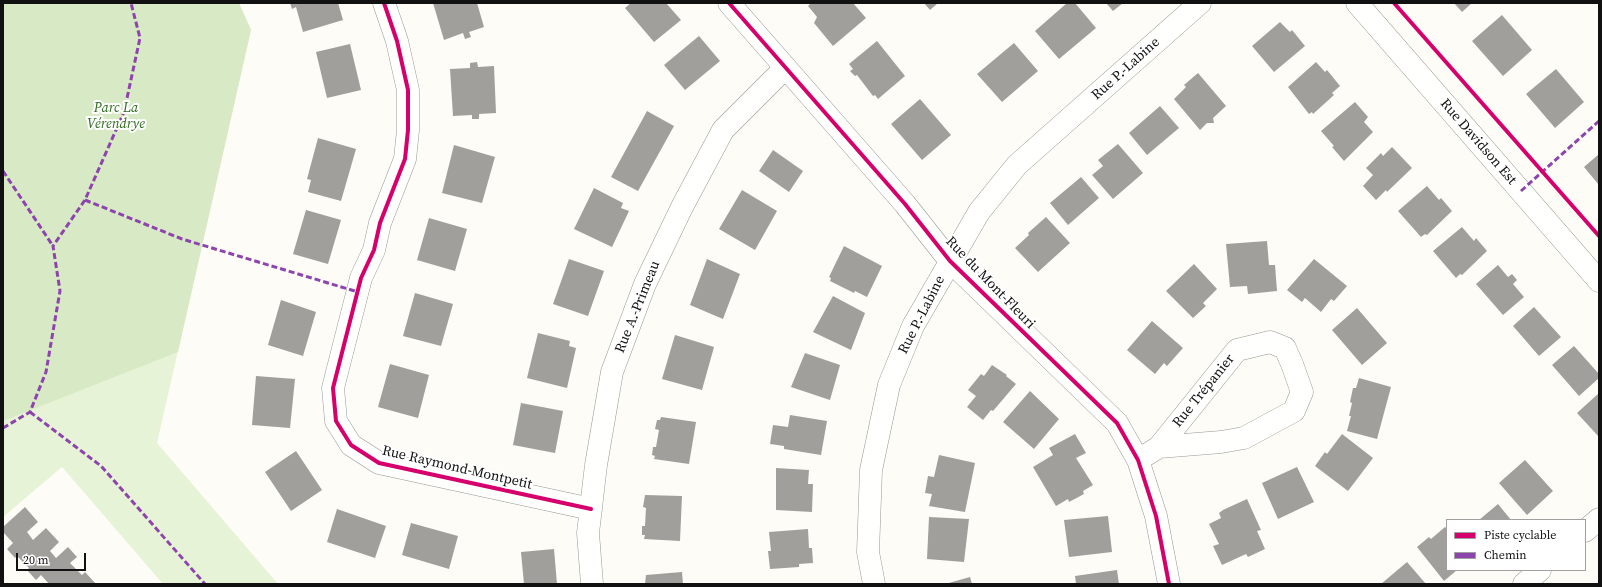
<!DOCTYPE html>
<meta charset="utf-8">
<style>
body{margin:0}
#map{position:relative;width:1602px;height:587px;overflow:hidden;background:#fdfcf7;font-family:"Source Serif 4",serif}
canvas{display:block}
.frame{position:absolute;inset:0;border:4px solid #111;pointer-events:none}
.legend{position:absolute;left:1446px;top:519px;width:140px;height:52px;box-sizing:border-box;background:#fff;border:1px solid #a0a0a0;margin:0;padding:5px 7px;list-style:none;font-size:12px;color:#111}
.legend li{display:flex;align-items:center;gap:8px;height:20px}
.legend b{width:20px;border:1px solid #a0a0a0}
.scale{position:absolute;left:16px;top:553px;width:70px;height:18px;box-sizing:border-box;border:2px solid #111;border-top:0;padding-left:5px;font-size:12px;line-height:14px;white-space:nowrap;color:#111;-webkit-text-stroke:3px #fff;paint-order:stroke}
</style>
<div id="map">
<canvas width="1602" height="587"></canvas>
<div class="frame"></div>
<ul class="legend">
<li><b style="height:5px;background:#d6006c"></b>Piste cyclable</li>
<li><b style="height:5px;background:#8e44ad"></b>Chemin</li>
</ul>
<div class="scale">20 m</div>
</div>
<script>
const c = document.querySelector('canvas').getContext('2d');
c.lineJoin = 'round';
function paint(path, color) { c.fillStyle = color; c.fill(path, 'evenodd'); }
const shape = rows => new Path2D(rows.map(r => 'M' + r).join(''));
function stroke(path, color, width, dash) { c.strokeStyle = color; c.lineWidth = width; c.lineCap = dash ? 'butt' : 'round'; c.setLineDash(dash || []); c.stroke(path); }
function drawText(font, color, halo, rows, align = 'center') {
  c.font = font + ' "Source Serif 4",serif'; c.lineWidth = 4; c.setLineDash([]); c.textBaseline = 'middle'; c.strokeStyle = halo; c.fillStyle = color; for (const [text, x, y, turn = 0] of rows) {
    c.save(); c.translate(x, y); c.rotate((+turn || 0) * Math.PI / 180); c.textAlign = isNaN(turn) ? turn : align; if (halo) c.strokeText(text, 0, 0); c.fillText(text, 0, 0); c.restore();
  }
}
paint(shape([
 [3,3,239,3,251,30,157,443,278,584,163,584,62,467,3,517]
]), '#e7f3d7');
paint(shape([
 [3,3,239,3,251,30,178,352,3,421]
]), '#d8eac5');
paint(shape([
 [290,3,338,3,343,20,303,32,296,7,292,9],
 [433,3,477,3,484,27,469,32,471,37,465,39,463,33,444,40],
 [631,3,666,3,681,20,654,42,625,8],
 [811,3,853,3,866,18,833,46,814,23,817,17,808,6],
 [924,3,938,3,930,10],
 [1067,3,1075,3,1096,28,1059,59,1035,31],
 [1106,3,1123,3,1113,11],
 [1454,3,1472,3,1462,12],
 [1502,15,1532,50,1503,76,1472,41],
 [1280,22,1290,32,1292,30,1305,46,1274,72,1252,46],
 [699,36,720,61,685,90,664,65],
 [877,41,905,76,878,99,875,95,873,96,857,75,855,76,850,71,853,69,849,64],
 [1014,43,1038,71,1002,102,977,74],
 [350,44,361,90,327,98,316,52],
 [477,62,478,67,494,66,496,113,479,114,479,119,472,119,472,115,453,116,450,69,470,68,470,63],
 [1316,62,1325,72,1327,70,1340,86,1332,93,1334,95,1313,114,1312,112,1309,114,1288,87],
 [1556,69,1584,102,1555,128,1526,94],
 [1198,73,1226,106,1213,118,1214,123,1207,123,1200,130,1174,99,1186,87,1184,85],
 [920,99,951,135,922,160,891,124],
 [1355,102,1368,117,1364,122,1373,132,1344,161,1332,147,1334,146,1321,131],
 [1160,106,1179,128,1147,155,1129,133],
 [647,111,674,126,638,191,611,177],
 [318,138,356,149,341,201,308,192,311,180,307,179],
 [1118,144,1143,173,1113,199,1092,175,1103,166,1098,160],
 [454,145,495,157,482,203,442,193],
 [1392,147,1412,168,1387,192,1386,190,1376,200,1363,186,1373,175,1366,168,1381,153,1383,156],
 [773,150,803,171,789,192,759,171],
 [1599,154,1599,185,1584,167],
 [1081,177,1099,198,1068,225,1050,203],
 [1427,186,1439,200,1441,198,1452,211,1427,235,1425,234,1421,237,1398,211],
 [594,188,623,203,621,208,629,211,612,247,574,229],
 [742,190,777,211,755,250,719,229],
 [306,210,341,220,328,264,293,254],
 [1046,217,1070,243,1038,272,1015,248,1029,235,1028,233],
 [429,218,467,229,455,271,417,260],
 [1462,227,1474,241,1476,238,1487,251,1462,275,1460,274,1456,278,1433,251],
 [1267,241,1269,265,1275,265,1277,291,1248,294,1247,286,1230,287,1226,244],
 [844,246,882,266,867,297,855,291,854,293,830,281,831,278,829,277],
 [569,259,604,271,588,316,553,304],
 [707,259,740,274,723,319,690,305],
 [1314,259,1347,286,1334,301,1331,299,1321,312,1305,298,1302,302,1287,290],
 [1194,264,1217,289,1203,303,1206,306,1193,318,1166,291],
 [1498,265,1508,277,1512,274,1517,280,1513,284,1524,297,1503,315,1476,284],
 [415,293,453,304,441,346,403,336],
 [833,296,865,313,851,350,813,332],
 [281,300,316,312,303,356,268,345],
 [1534,307,1561,337,1539,356,1513,326],
 [1357,308,1387,343,1362,365,1332,330],
 [1152,321,1183,348,1167,366,1164,363,1155,374,1127,350],
 [538,333,570,341,569,346,576,348,567,388,527,378],
 [675,335,714,347,702,390,662,379],
 [1574,346,1599,374,1599,378,1579,396,1552,365],
 [805,353,840,365,830,400,791,387],
 [390,364,429,375,418,418,378,407],
 [992,365,1007,375,1006,376,1016,384,993,411,991,410,983,420,967,407,976,396,968,390,981,374,984,376],
 [256,376,295,379,290,428,252,425],
 [1359,378,1391,387,1377,439,1347,431,1351,416,1349,416,1352,403,1350,402,1353,388,1356,388],
 [1030,391,1059,419,1034,449,1003,422],
 [1599,393,1599,437,1577,413],
 [521,403,563,411,555,453,513,445],
 [790,415,827,421,821,455,784,449,784,446,770,444,773,425,788,427],
 [661,417,696,422,689,464,654,459,655,456,652,455,653,447,656,447,659,430,655,429,657,420,660,420],
 [1075,434,1086,453,1076,458,1093,485,1083,491,1084,494,1069,502,1068,499,1056,506,1033,467,1053,455,1049,448],
 [1342,434,1373,458,1348,491,1315,466,1325,452,1327,454],
 [296,451,322,490,291,511,265,472],
 [939,455,975,463,965,512,929,506,932,494,925,493,928,476,934,477],
 [1525,460,1553,491,1527,515,1499,483],
 [1297,467,1314,502,1278,519,1262,483],
 [776,468,809,470,808,484,813,484,812,512,776,510],
 [645,495,682,496,680,541,644,539,645,535,642,535,642,526,645,526,646,508,643,507],
 [1247,499,1261,530,1257,531,1265,549,1248,557,1246,554,1222,565,1213,546,1219,544,1209,524,1221,518,1219,513,1223,510],
 [1498,504,1511,520,1479,520],
 [25,507,38,522,27,532,33,540,46,528,59,542,50,551,56,558,68,547,77,557,70,563,82,575,85,572,96,584,49,584,41,575,36,580,27,570,29,568,17,556,15,558,7,549,13,543,3,532,3,527],
 [337,509,386,526,375,558,327,542],
 [1108,516,1112,552,1069,557,1064,520],
 [929,517,969,519,964,562,927,559],
 [411,523,458,536,449,569,402,555],
 [1445,527,1447,529,1447,570,1457,570,1444,581,1417,547,1429,537,1431,539],
 [808,529,809,548,812,548,813,563,799,564,799,567,770,569,768,551,771,551,769,532],
 [554,549,557,584,524,584,521,552],
 [1407,562,1426,584,1381,584],
 [1117,570,1119,584,1076,584,1075,576],
 [682,572,683,584,645,584,646,575],
 [970,577,972,584,945,584]
]), '#a19f9c');
const minor = shape([
 [384,3,397,41,408,90,408,130,405,159,380,223,374,250,361,278,333,388,336,421,351,445,379,463,591,509],
 [729,3,905,204,950,261,1117,423,1138,460,1156,516,1169,584],
 [1357,3,1599,281],
 [1138,460,1159,447,1221,442,1244,438,1294,411,1302,392,1292,364,1285,348,1270,342,1237,350,1159,447],
 [1585,531,1599,519],
 [592,584,588,533,596,465,612,372,645,284,682,207,723,130,785,68],
 [874,584,868,552,871,470,889,385,913,326,979,212,1017,165,1200,3],
 [1524,584,1540,570]
]);
stroke(minor, '#979795', 23);
stroke(minor, '#fffffe', 22);
stroke(shape([
 [3,171,53,246],
 [1521,191,1599,121],
 [85,200,182,239,358,292],
 [30,412,101,466,205,584],
 [3,428,30,412,46,372,60,291,53,246,85,200,124,112,140,38,131,3]
]), '#8e44ad', 3, [6, 3]);
stroke(shape([
 [384,3,397,41,408,90,408,130,405,159,380,223,374,250,361,278,333,388,336,421,351,445,379,463,591,509],
 [729,3,905,204,950,261,1117,423,1138,460,1156,516,1169,584],
 [1394,3,1599,236]
]), '#d6006c', 4);
drawText('14px', '#111', '#fff', [
 ["Rue P.-Labine",1126,69,-42],
 ["Rue Davidson Est",1478,142,49],
 ["Rue du Mont-Fleuri",990,283,46],
 ["Rue A.-Primeau",638,307,-68],
 ["Rue P.-Labine",922,315,-63],
 ["Rue Trépanier",1204,391,-51],
 ["Rue Raymond-Montpetit",457,468,13]
]);
drawText('italic 14px', '#2f6b1f', '#fff', [
 ["Parc La",116,108],
 ["Vérendrye",116,124]
]);
</script>
